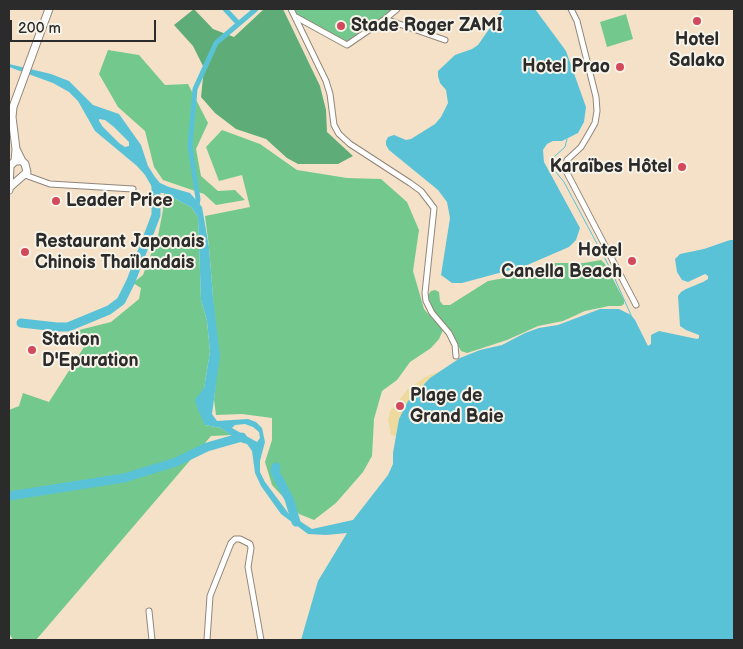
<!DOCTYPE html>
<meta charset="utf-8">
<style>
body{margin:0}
#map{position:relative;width:743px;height:649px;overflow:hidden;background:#f4e1c7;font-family:"Balsamiq Sans",sans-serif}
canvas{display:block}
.frame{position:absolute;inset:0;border:10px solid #2b2b2b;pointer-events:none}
.scale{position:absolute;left:10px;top:20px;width:146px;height:22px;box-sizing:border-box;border:2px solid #2b2b2b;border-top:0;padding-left:6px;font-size:15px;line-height:18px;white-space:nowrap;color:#2b2b2b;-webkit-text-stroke:4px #f7f3e8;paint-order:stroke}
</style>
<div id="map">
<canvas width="743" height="649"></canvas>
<div class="frame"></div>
<div class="scale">200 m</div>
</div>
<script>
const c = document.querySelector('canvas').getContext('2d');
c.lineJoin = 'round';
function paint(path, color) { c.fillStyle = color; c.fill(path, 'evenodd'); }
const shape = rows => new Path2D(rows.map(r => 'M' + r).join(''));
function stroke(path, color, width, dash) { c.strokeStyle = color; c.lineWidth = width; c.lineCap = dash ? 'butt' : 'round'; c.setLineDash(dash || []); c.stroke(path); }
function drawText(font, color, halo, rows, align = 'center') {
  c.font = font + ' "Balsamiq Sans",sans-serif'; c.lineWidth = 4; c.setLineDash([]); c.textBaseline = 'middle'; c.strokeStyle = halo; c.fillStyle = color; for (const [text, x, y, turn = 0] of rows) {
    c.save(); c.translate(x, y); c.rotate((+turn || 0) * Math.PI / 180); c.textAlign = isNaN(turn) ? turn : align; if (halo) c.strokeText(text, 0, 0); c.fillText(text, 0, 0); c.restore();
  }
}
paint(shape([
 [294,9,394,9,344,43,299,19],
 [626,14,633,39,607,47,600,22],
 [108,50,139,55,165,85,188,84,208,123,196,149,201,176,218,191,235,190,245,200,216,205,204,194,163,180,154,167,145,131,118,107,99,74],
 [222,130,260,144,297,170,347,178,381,179,407,202,419,230,413,271,424,309,443,330,439,339,431,348,410,362,397,380,382,391,374,419,372,456,363,472,336,503,314,520,299,514,272,485,265,462,272,440,272,418,242,414,216,415,214,400,216,380,213,297,209,247,205,216,250,207,242,175,219,181,206,147],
 [164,193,191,207,198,217,201,300,207,321,210,352,204,388,205,425,221,428,231,435,211,436,36,640,13,640,9,633,9,410,19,406,23,393,49,402,84,347,79,330,111,322,139,299,141,288,133,283,143,275,158,236,163,210],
 [601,260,605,264,624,300,624,304,621,306,609,306,585,311,563,321,538,326,507,340,467,353,461,351,450,330,432,309,428,295,431,291,435,290,439,292,440,301,443,305,450,305,488,281,527,274,554,263,584,263]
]), '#73c98d');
paint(shape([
 [194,9,213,29,234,37,264,9,283,9,320,86,326,110,327,132,353,156,338,164,298,164,287,158,266,139,236,129,215,113,201,97,204,68,193,46,174,25]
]), '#5ead78');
paint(shape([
 [448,368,430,378,414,394,399,419,397,436,391,435,388,419,390,411,408,389,425,377]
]), '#eeda9e');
paint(shape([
 [503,9,535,9,566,51,586,107,584,122,578,133,562,141,553,141,547,144,543,150,544,162,580,228,576,240,569,247,525,266,462,283,452,283,441,275,450,218,447,202,438,190,389,150,386,145,386,141,388,137,394,135,406,140,411,139,435,124,441,117,448,103,446,90,440,83,438,76,438,71,455,55,472,49,478,45],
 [9,64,51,74,69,81,93,105,119,114,141,145,148,166,155,177,160,183,169,187,190,193,202,207,209,247,213,297,220,356,212,414,217,421,248,419,256,422,262,428,265,442,260,461,260,472,265,482,289,514,312,529,353,520,388,475,393,464,393,453,399,419,408,401,430,378,460,358,480,350,502,345,525,333,539,328,558,325,600,309,619,309,631,315,635,320,648,346,651,344,651,335,659,331,697,339,699,338,699,335,686,330,680,326,678,296,681,292,686,289,703,282,708,279,708,276,705,274,688,282,682,280,677,272,675,259,680,254,704,249,730,240,734,240,734,640,301,640,318,581,347,533,326,535,308,534,281,514,261,486,255,473,252,451,247,444,240,442,221,428,205,425,198,410,195,400,204,388,210,352,207,321,201,300,198,217,191,207,164,193,161,193,152,187,145,175,137,166,95,131,78,101,69,92,53,83,9,67],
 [99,119,105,120,114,127,129,142,129,146,125,147,119,143,103,127,99,121],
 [245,424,253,427,259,432,260,438,257,442,232,428,235,425]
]), '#5ac2d7');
stroke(shape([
 [567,139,565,147,553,158,551,166,564,182,610,268,631,315]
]), '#5ac2d7', 1);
stroke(shape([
 [225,9,238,23],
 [197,205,198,199,190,146,195,89,216,43,256,9]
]), '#5ac2d7', 5);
stroke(shape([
 [21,323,57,327,68,327,109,310,121,301,131,281,156,215,156,186],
 [276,467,275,472,289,499,296,522],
 [9,496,124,478,176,462,207,447,242,437]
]), '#5ac2d7', 9);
const street = shape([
 [291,9,326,81,330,94,334,125,339,134,350,144,410,183,421,191,434,208,425,293,426,301,432,313,449,333,455,345,456,356],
 [571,9,577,21,596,97,597,111,595,123,587,137,581,147,567,160,566,164,566,171,636,305],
 [296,17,347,45,385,19,397,9],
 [385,19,445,40],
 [25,175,50,184,133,189],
 [149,611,152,640],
 [207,640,210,596,231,543,235,539,240,539,250,544,251,548,248,567,261,640]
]);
const secondary = shape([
 [15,161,16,149,12,117,13,107,49,9],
 [9,188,27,172,25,164,22,161,16,149],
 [9,190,10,166,15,161,18,161]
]);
stroke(street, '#908679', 7);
stroke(secondary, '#908679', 9);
stroke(street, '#fff', 5);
stroke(secondary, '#fff', 7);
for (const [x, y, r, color] of [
 [697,21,5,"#d1495b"],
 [341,26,5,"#d1495b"],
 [620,67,5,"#d1495b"],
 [682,167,5,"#d1495b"],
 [56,201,5,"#d1495b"],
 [25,252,5,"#d1495b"],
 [632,261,5,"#d1495b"],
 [32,350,5,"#d1495b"],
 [400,406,5,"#d1495b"]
]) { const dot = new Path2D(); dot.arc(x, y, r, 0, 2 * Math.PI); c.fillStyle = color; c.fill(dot); stroke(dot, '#f7f3e8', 2); }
drawText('bold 18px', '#2b2b2b', '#f7f3e8', [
 ["Stade Roger ZAMI",351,26],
 ["Hotel",697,40,"center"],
 ["Salako",697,61,"center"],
 ["Hotel Prao",610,67,"right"],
 ["Karaïbes Hôtel",672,167,"right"],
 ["Leader Price",66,201],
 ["Restaurant Japonais",35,242],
 ["Chinois Thaïlandais",35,263],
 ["Hotel",622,251,"right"],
 ["Canella Beach",622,272,"right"],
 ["Station",42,340],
 ["D'Epuration",42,361],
 ["Plage de",410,396],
 ["Grand Baie",410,417]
], 'left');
</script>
